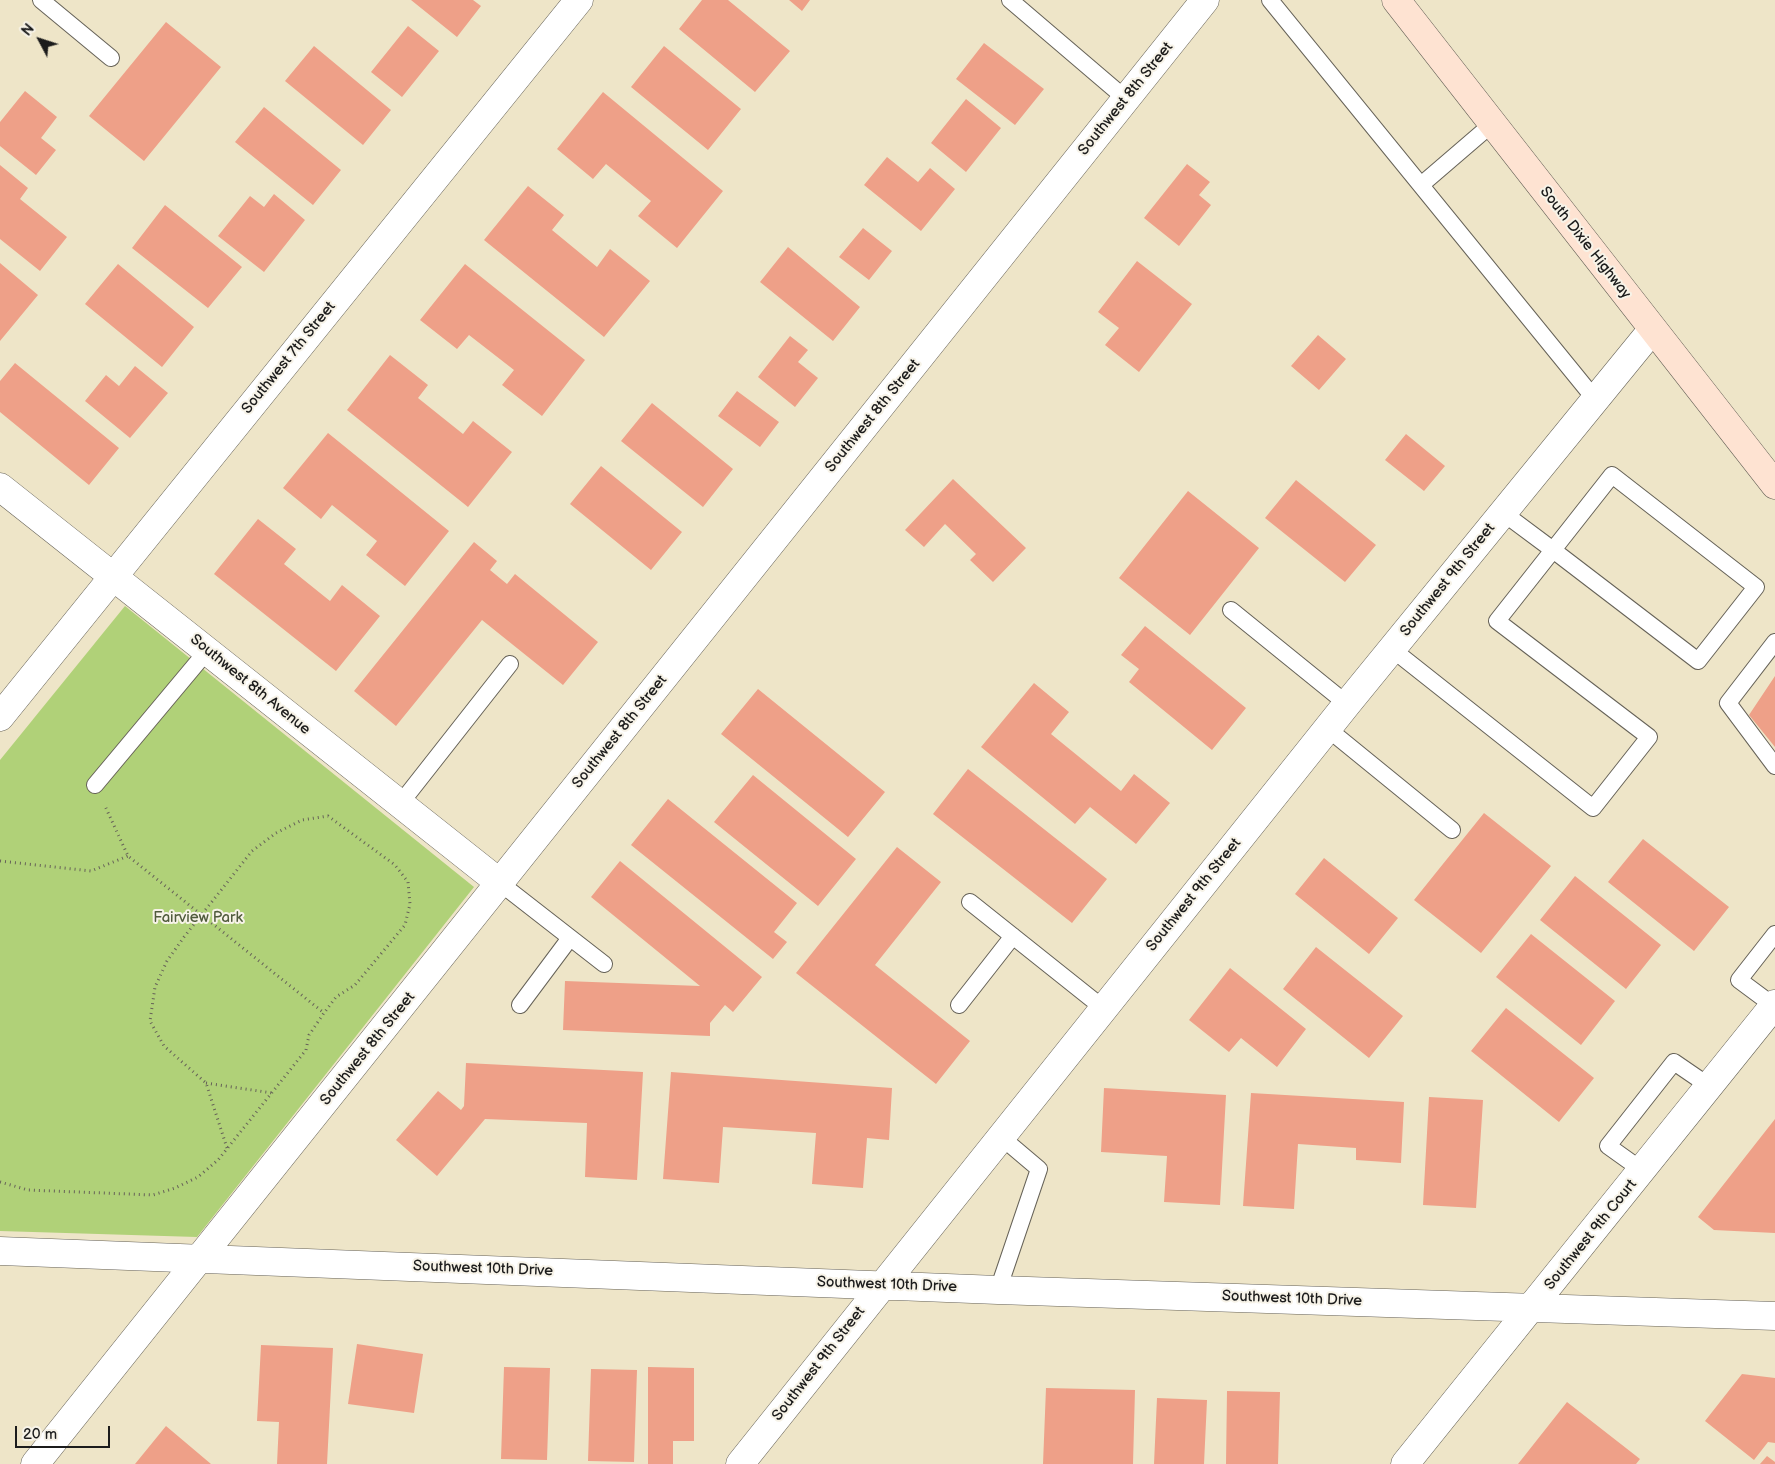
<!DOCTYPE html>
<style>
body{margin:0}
#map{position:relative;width:1775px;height:1464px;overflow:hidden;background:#eee5c8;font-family:"Balsamiq Sans",sans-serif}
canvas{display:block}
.north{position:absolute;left:15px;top:15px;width:50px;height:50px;-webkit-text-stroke:4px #f7f3e8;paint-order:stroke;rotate:310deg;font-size:14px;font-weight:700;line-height:20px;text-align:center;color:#1c1c1c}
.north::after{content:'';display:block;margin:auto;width:18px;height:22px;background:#1c1c1c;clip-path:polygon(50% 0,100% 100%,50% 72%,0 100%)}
.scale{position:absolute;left:15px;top:1426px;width:95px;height:22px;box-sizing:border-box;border:2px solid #1c1c1c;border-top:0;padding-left:6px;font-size:15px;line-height:18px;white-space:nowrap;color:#1c1c1c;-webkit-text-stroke:4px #f7f3e8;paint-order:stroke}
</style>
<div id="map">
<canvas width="1775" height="1464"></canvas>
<div class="north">N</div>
<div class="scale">20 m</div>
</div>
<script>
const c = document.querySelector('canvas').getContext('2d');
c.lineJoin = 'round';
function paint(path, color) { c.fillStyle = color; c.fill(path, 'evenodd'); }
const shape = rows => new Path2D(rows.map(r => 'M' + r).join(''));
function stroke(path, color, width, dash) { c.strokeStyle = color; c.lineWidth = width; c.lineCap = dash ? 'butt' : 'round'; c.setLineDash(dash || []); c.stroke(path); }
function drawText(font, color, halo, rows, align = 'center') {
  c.font = font + ' "Balsamiq Sans",sans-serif'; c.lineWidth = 4; c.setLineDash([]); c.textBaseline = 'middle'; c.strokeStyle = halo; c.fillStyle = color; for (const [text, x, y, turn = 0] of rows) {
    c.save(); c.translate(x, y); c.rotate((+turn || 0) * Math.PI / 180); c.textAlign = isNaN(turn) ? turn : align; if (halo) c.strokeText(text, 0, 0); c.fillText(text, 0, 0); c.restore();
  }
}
paint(shape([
 [125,606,474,887,197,1237,0,1231,0,760]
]), '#b0d178');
paint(shape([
 [411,0,473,0,481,6,457,37],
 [702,0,728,0,790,51,755,92,679,29],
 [789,0,810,0,802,11],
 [166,22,221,67,144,161,89,116],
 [408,26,439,51,402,97,371,72],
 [984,43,1044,89,1015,125,956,79],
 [314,46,391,110,363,145,285,81],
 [664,46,741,109,708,150,631,87],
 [25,91,57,117,41,138,56,150,36,175,0,146,0,122],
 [603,92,723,191,677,248,638,216,651,201,606,164,593,179,557,149],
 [966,99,1001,128,966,172,931,143],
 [264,107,341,170,313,205,235,142],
 [887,157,918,182,930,168,955,189,921,231,864,185],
 [1187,164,1210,182,1199,195,1211,205,1179,246,1144,218],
 [0,165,28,188,20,199,67,237,40,271,0,239],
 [528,186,564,215,552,230,597,267,610,249,650,281,604,337,484,240],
 [274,194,305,220,264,272,218,236,250,196,264,207],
 [165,205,242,267,208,308,132,248],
 [863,228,892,251,869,280,839,257],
 [788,247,860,307,833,341,760,282],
 [1137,261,1192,304,1139,372,1105,345,1119,328,1098,312],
 [0,263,38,295,0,341],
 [118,264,194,327,162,367,85,304],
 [465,264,585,360,542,416,502,385,514,370,469,335,457,349,420,320],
 [1318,335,1346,359,1319,390,1291,366],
 [790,336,808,350,798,362,818,378,795,407,758,377],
 [390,355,428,385,418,398,463,434,473,421,512,452,468,507,347,410],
 [15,363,119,448,89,485,0,412,0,381],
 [135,366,168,393,130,438,85,401,106,375,119,386],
 [737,391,779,422,760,447,718,416],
 [652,403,733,469,703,507,621,441],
 [328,433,449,531,405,586,366,555,377,541,332,505,321,519,283,488],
 [1406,434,1445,466,1424,491,1385,460],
 [601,466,682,532,651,570,570,504],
 [953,479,1026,548,993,582,970,560,976,554,945,524,924,547,905,530],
 [1296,480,1376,545,1345,582,1265,518],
 [1188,491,1259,548,1190,635,1119,578],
 [258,519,296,549,284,564,330,601,342,585,380,616,336,671,214,574],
 [474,542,497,561,490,570,507,584,515,574,598,642,563,685,482,620,396,726,354,691],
 [1145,626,1246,708,1212,750,1129,682,1139,669,1121,655],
 [1775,676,1775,747,1749,715],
 [1034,683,1069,712,1051,734,1121,791,1134,774,1170,803,1136,844,1090,807,1075,824,981,747],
 [758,689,885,792,848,837,721,734],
 [968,769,1107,879,1072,923,933,814],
 [753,775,856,859,818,906,714,822],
 [668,799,797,903,774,932,787,942,773,959,631,845],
 [1484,813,1551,866,1481,953,1414,900],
 [1643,839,1729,907,1694,951,1608,882],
 [897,847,941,882,875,965,970,1041,936,1084,796,973],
 [1324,858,1398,918,1369,954,1295,894],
 [620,861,762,977,733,1012,725,1005,710,1023,710,1036,563,1030,565,981,700,986,591,897],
 [1575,876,1661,945,1626,989,1540,920],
 [1531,934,1615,1001,1581,1045,1496,977],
 [1316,947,1403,1016,1369,1058,1283,989],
 [1230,968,1306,1029,1277,1067,1241,1038,1229,1052,1189,1020],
 [1506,1008,1594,1078,1559,1122,1471,1051],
 [466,1063,643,1072,637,1180,585,1177,587,1123,485,1119,437,1176,396,1140,438,1091,461,1110,464,1106],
 [671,1072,892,1088,889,1140,867,1138,863,1188,812,1184,816,1133,723,1127,719,1183,663,1179],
 [1104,1088,1226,1095,1220,1205,1164,1202,1167,1156,1101,1152],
 [1251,1093,1404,1102,1401,1163,1356,1160,1356,1148,1298,1144,1294,1209,1243,1206],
 [1429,1097,1483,1100,1476,1208,1423,1205],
 [1775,1119,1775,1233,1714,1230,1698,1217],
 [357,1344,423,1354,414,1413,348,1404],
 [261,1345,333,1348,327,1464,277,1464,279,1422,257,1421],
 [504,1367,550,1368,547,1460,501,1459],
 [648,1367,694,1368,694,1441,673,1441,673,1464,648,1464],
 [591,1369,637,1370,634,1462,588,1461],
 [1742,1374,1775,1378,1775,1443,1768,1442,1754,1460,1705,1421],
 [1046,1388,1135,1390,1133,1464,1043,1464],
 [1227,1391,1280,1392,1278,1464,1226,1464],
 [1157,1398,1207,1400,1204,1464,1154,1464],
 [1567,1402,1640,1459,1636,1464,1518,1464],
 [166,1426,211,1464,135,1464],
 [1767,1456,1775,1462,1775,1464,1760,1464]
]), '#eea088');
const lane = shape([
 [41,0,111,58],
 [1010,0,1126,99],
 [1270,0,1594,398],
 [1421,185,1492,124],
 [1231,610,1347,704],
 [1775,642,1728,703,1775,766],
 [1392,649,1593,808,1649,737,1497,621,1553,550,1612,475,1756,587,1698,661,1553,550,1502,512],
 [1328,729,1452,830],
 [95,785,207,651],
 [400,804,510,664],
 [500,883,604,964],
 [970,902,1103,1008],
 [520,1005,570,938],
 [959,1005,1013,936],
 [1774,1006,1739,980,1775,934],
 [1643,1171,1608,1146,1674,1062,1709,1086],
 [998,1290,1039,1169,1000,1136]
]);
const street = shape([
 [0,487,500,883],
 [0,717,579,0],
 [0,1251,998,1290,1775,1316],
 [35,1464,1205,0],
 [740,1464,1347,704,1652,330],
 [1405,1464,1775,1004]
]);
const secondary = shape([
 [1396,0,1775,485]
]);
stroke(lane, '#666258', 18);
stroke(street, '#666258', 29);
stroke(secondary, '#666258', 29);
stroke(shape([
 [0,861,91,871,128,856],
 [206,1083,272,1093],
 [227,1148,206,1083,164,1046,150,1021,155,987,167,961,184,937,252,851,276,833,302,820,328,816,395,865,408,882,410,904,405,925,355,985,336,997,324,1013],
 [0,1182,28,1190,153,1195,175,1188,198,1177,218,1160,306,1050,309,1035,324,1013,128,856,105,806]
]), '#666258', 3, [1, 4]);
stroke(lane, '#fff', 16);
stroke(street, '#fff', 28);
stroke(secondary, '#fee3d2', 28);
drawText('15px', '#1c1c1c', '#f7f3e8', [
 ["Southwest 8th Street",1126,99,-51],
 ["South Dixie Highway",1585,243,52],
 ["Southwest 7th Street",289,358,-51],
 ["Southwest 8th Street",873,416,-51],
 ["Southwest 9th Street",1448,580,-51],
 ["Southwest 8th Avenue",250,685,39],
 ["Southwest 8th Street",620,732,-51],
 ["Southwest 9th Street",1194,895,-51],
 ["Southwest 8th Street",368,1049,-51],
 ["Southwest 9th Court",1591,1235,-51],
 ["Southwest 10th Drive",483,1269,2],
 ["Southwest 10th Drive",887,1285,2],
 ["Southwest 10th Drive",1292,1299,2],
 ["Southwest 9th Street",819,1364,-52]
]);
drawText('15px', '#505b3c', '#f7f3e8', [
 ["Fairview Park",198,918]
]);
</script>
